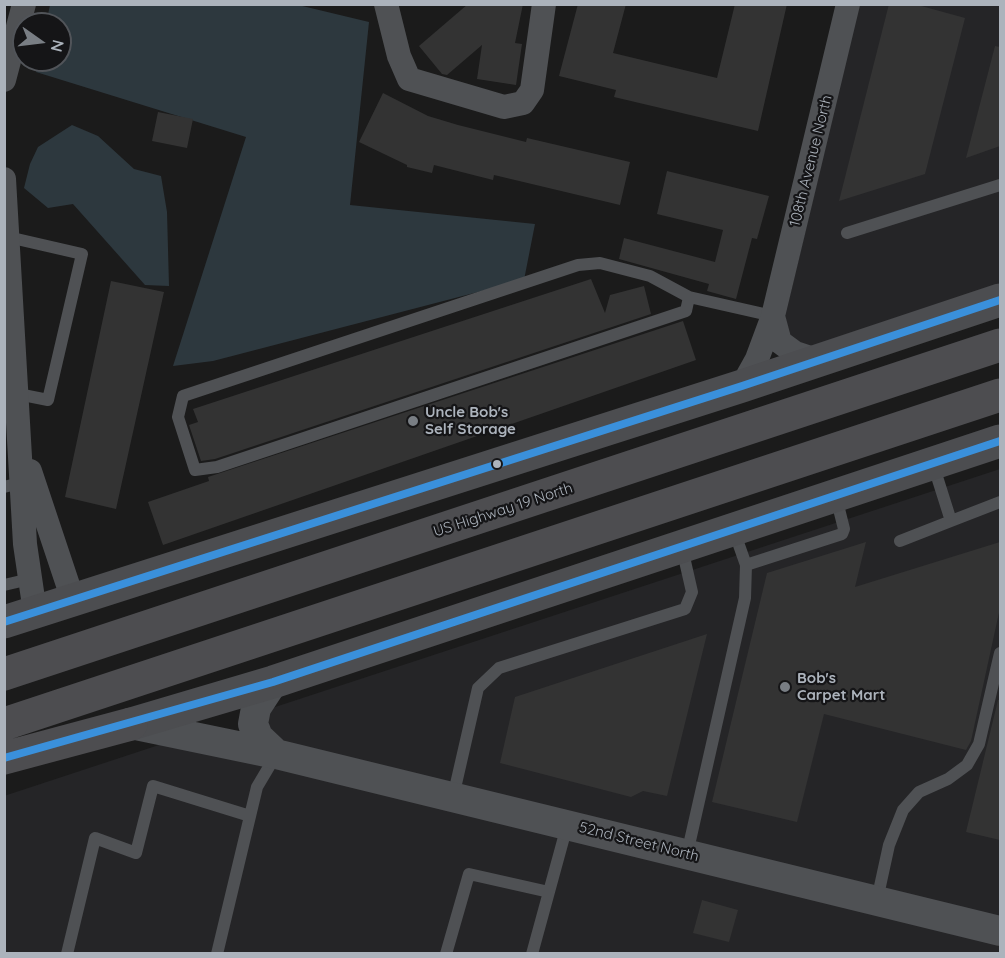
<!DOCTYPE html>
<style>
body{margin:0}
#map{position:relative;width:1005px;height:958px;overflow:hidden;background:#1b1b1b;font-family:Quicksand,sans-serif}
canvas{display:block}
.frame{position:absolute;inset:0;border:6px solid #acb3bc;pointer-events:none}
.north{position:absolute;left:12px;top:12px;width:60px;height:60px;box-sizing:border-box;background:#151517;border:2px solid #515459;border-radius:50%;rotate:104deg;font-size:16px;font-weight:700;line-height:24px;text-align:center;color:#acb3bc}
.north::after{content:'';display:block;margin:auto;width:21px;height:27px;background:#797e84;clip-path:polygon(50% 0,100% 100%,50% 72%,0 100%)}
</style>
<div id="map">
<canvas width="1005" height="958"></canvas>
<div class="frame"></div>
<div class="north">N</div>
</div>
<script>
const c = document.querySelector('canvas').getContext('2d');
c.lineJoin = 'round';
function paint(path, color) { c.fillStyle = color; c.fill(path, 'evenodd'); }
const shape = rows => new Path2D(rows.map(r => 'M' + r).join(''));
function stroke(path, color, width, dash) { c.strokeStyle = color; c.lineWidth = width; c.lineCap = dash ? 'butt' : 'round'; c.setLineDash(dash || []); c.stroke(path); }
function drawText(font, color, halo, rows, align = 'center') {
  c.font = font + ' Quicksand,sans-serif'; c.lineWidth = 4.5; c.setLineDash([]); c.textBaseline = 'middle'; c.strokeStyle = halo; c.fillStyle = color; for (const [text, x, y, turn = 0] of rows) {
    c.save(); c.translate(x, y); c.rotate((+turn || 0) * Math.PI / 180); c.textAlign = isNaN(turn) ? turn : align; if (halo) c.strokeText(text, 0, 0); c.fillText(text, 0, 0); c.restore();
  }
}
paint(shape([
 [859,5,1000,5,1000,289,818,350,801,345,791,337,785,317],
 [1000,469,1000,920,282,744,268,732,269,709],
 [168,742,1000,941,1000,953,5,953,4,796]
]), '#252527');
paint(shape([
 [294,4,369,22,350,205,535,224,524,280,213,361,173,366,246,137,36,72,39,60,60,60,60,24,46,24,50,5],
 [72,125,98,136,134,169,161,176,167,212,169,286,145,285,73,204,48,208,24,188,30,164,38,147]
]), '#2d383e');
paint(shape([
 [468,4,523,4,515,43,522,44,516,85,477,79,482,45,447,75,442,74,419,46],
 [578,4,626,4,613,53,717,78,735,4,787,4,758,131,614,97,616,90,559,76],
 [889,4,914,4,965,18,925,174,839,201],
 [995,46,1000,47,1000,146,966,158],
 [383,93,428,116,458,125,526,142,527,138,630,162,620,205,494,175,493,180,434,165,432,173,407,167,407,165,359,142],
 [158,112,193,119,187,148,152,141],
 [667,171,769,196,757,239,752,238,736,299,707,291,709,284,619,259,624,238,715,262,723,230,657,214],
 [591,279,605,313,610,295,644,286,651,314,215,459,201,461,189,425,198,422,193,409],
 [111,281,164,292,116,509,65,497],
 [683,321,696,360,163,545,148,502,209,481,208,477],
 [866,542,855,587,1000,542,1000,608,971,741,966,750,824,714,797,822,712,802,767,573],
 [707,634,667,796,643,791,631,797,500,763,515,697],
 [998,700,1000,700,1000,840,966,832],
 [702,900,738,910,729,942,693,933]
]), '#333');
stroke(shape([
 [847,233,1000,185],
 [5,239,8,237,82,254,48,400,18,394],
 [689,297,686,311,217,467,195,470,178,417,183,396,578,265,600,263,650,276,689,297,773,316],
 [4,487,23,482],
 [951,521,1000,502],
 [900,541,951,521,933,464],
 [746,565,842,534,844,529,836,497],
 [4,585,30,579],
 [453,797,478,688,499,668,685,609,692,592,682,548],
 [687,854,745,598,746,565,734,531],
 [877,900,889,845,903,810,919,792,948,779,967,765,979,744,1000,653],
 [67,954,95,838,136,853,153,786,250,816],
 [217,954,257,787,276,755],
 [446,954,469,874,549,892],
 [532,954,567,826]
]), '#4f5154', 12);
stroke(shape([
 [386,4,399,56,409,79,504,107,523,103,532,90,544,4],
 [4,80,24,4],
 [4,179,25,544,35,612],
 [773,316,780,342,795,353,819,361],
 [742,386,757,359,773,316,848,4],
 [30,471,73,600]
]), '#4f5154', 24);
stroke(shape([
 [273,682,256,708,253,724,258,737,276,754],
 [131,724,276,754,1000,931]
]), '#4f5154', 30);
stroke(shape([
 [4,622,742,386,1000,300],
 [131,724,273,682,1000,441]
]), '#4c4d50', 33);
stroke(shape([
 [4,674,1000,345],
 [4,724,1000,395],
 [4,758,131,724]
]), '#4d4d50', 33);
stroke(shape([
 [4,622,742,386,1000,300],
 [4,758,273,682,1000,441]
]), '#3a90db', 8);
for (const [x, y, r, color] of [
 [413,421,6,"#797e84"],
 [497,464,5,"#acb3bc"],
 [785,687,6,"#797e84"]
]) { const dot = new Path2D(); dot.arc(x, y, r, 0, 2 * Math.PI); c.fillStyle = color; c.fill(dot); stroke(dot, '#151517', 2); }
drawText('15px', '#acb3bc', '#151517', [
 ["108th Avenue North",811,161,-76],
 ["US Highway 19 North",503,510,-18],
 ["52nd Street North",639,842,14]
]);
drawText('bold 15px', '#acb3bc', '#151517', [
 ["Uncle Bob's",425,412],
 ["Self Storage",425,429],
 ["Bob's",797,678],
 ["Carpet Mart",797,695]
], 'left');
</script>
